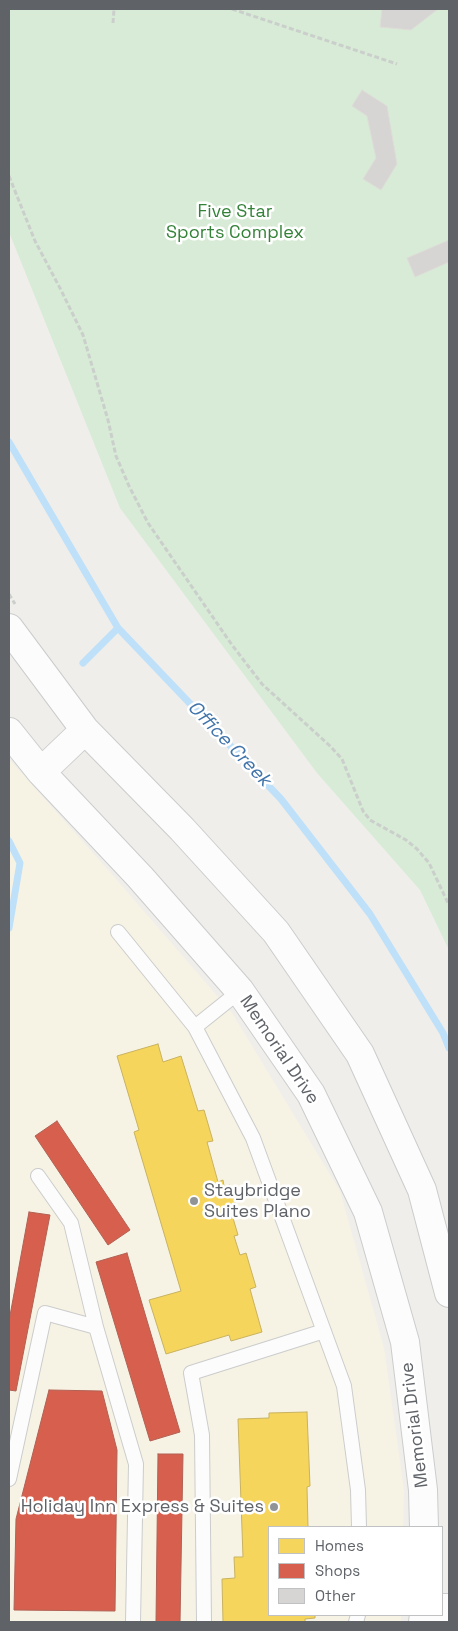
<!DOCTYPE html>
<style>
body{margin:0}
#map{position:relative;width:458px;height:1631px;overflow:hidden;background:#efeeea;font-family:"Space Grotesk",sans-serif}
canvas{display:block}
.frame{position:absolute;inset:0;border:10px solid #5f6368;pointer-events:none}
.legend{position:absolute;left:268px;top:1526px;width:175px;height:90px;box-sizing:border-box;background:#fff;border:1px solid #bfc1c3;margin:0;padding:6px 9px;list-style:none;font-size:15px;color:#5f6368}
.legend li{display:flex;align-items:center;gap:10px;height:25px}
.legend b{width:25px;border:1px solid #bfc1c3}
</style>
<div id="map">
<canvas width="458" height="1631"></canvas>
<div class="frame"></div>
<ul class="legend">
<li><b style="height:14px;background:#f6d55c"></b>Homes</li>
<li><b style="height:14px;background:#d6604d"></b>Shops</li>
<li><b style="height:14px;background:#d6d5d3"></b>Other</li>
</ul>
</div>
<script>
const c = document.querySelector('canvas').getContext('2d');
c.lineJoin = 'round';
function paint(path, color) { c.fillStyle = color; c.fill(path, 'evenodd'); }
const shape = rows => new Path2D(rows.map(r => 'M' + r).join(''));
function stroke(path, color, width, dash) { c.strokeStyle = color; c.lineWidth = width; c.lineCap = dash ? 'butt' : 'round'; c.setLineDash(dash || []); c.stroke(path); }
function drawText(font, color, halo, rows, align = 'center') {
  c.font = font + ' "Space Grotesk",sans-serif'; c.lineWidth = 5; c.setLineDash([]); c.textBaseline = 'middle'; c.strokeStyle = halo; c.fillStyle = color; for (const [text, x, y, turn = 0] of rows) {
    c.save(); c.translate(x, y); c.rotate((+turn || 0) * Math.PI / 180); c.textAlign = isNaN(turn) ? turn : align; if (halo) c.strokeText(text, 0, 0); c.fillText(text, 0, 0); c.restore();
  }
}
paint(shape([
 [9,759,109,871,232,1013,340,1191,384,1348,404,1490,403,1527,269,1527,269,1615,401,1615,401,1622,9,1622]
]), '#f7f3e4');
paint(shape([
 [9,9,449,9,449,950,420,890,317,773,120,508,9,232]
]), '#d8ebd6');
const homes = shape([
 [158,1044,163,1062,181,1056,198,1111,204,1110,213,1141,207,1142,218,1182,223,1180,224,1186,230,1185,239,1216,233,1218,238,1235,234,1236,240,1255,246,1253,256,1287,250,1289,262,1332,231,1341,229,1335,166,1354,149,1300,181,1291,134,1132,139,1130,117,1056,158,1044],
 [307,1412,310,1486,307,1487,308,1527,269,1527,269,1615,315,1615,315,1618,305,1619,305,1622,223,1622,222,1579,235,1578,234,1557,243,1557,238,1419,269,1418,269,1413,307,1412]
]);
paint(homes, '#f6d55c');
stroke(homes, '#c9b360', 1);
const shops = shape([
 [57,1121,130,1230,108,1245,35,1136,57,1121],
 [29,1212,50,1215,16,1391,9,1390,9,1321,29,1212],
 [127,1253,180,1432,150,1441,96,1262,127,1253],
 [49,1390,102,1391,117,1450,115,1611,14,1610,16,1519,49,1390],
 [158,1454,183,1454,180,1622,156,1622,158,1454]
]);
paint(shops, '#d6604d');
stroke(shops, '#b26155', 1);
stroke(shape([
 [9,442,118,628,281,799,370,914,443,1033,449,1048],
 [83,663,118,628],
 [9,841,20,863,9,928]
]), '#bfe0f9', 7);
const building = shape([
 [382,9,438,9,411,30,380,27,382,9],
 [362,90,387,106,397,164,381,190,363,179,376,158,367,116,352,106,362,90],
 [449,240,449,262,415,277,407,258,449,240]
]);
paint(building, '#d6d5d3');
stroke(building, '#deddd9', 1);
const service = shape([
 [118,932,195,1027,253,1138,344,1386,358,1490,359,1527],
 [195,1027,240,991],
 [38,1176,71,1223,96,1327],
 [9,1479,45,1313,96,1327,136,1464,133,1622],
 [204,1622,202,1435,191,1373,324,1331],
 [356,1622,358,1615]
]);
const tertiary = shape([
 [9,628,85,730,182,829,276,932,360,1054,422,1190,449,1293],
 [9,732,41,772,140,877,240,991,311,1094,368,1212,405,1342,423,1490,424,1527],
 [41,772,85,730],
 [442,1608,449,1608],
 [423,1622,424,1615]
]);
stroke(service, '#cbcccc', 16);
stroke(tertiary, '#cbcccc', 30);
stroke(shape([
 [232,9,397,64],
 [113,23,114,9],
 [9,176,35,241,61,290,83,335,108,420,116,456,129,486,148,523,232,645,262,684,329,745,342,759,363,811,370,820,406,840,417,849,429,863,449,905],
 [9,594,15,604]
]), '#cacfcc', 3, [5, 2.5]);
stroke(service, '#fdfcfc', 14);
stroke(tertiary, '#fdfcfc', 28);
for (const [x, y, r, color] of [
 [194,1201,5,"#919496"],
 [274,1507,5,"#919496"]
]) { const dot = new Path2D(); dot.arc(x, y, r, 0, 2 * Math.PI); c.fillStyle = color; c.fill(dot); stroke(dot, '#fff', 2); }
drawText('18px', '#348238', '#fff', [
 ["Five Star",235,212],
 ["Sports Complex",235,233]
]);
drawText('18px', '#5f6368', '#fff', [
 ["Memorial Drive",279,1050,56],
 ["Memorial Drive",415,1425,-97]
]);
drawText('18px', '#5f6368', '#fff', [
 ["Staybridge",204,1191],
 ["Suites Plano",204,1212],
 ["Holiday Inn Express & Suites",264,1507,"right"]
], 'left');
drawText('italic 19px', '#4174aa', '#fff', [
 ["Office Creek",229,744,46]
]);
</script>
